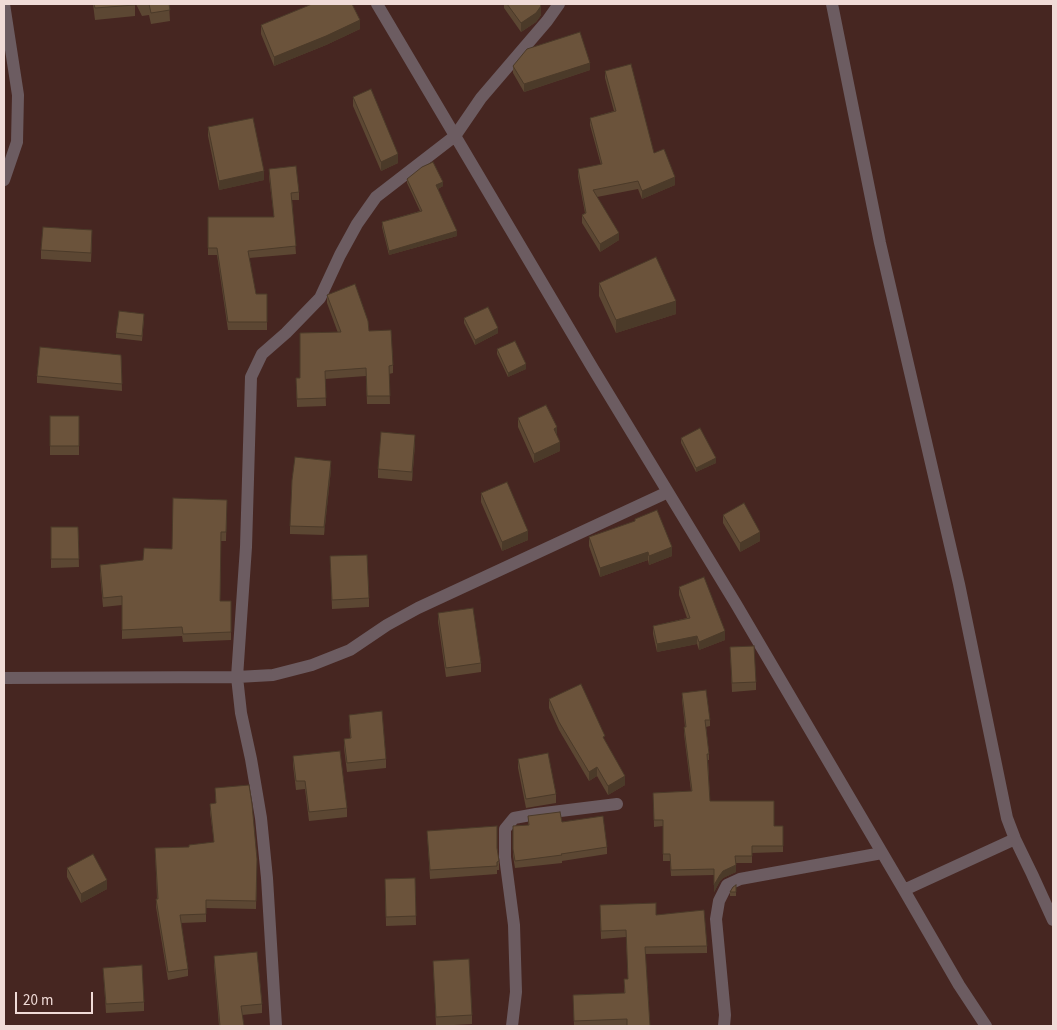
<!DOCTYPE html>
<style>
body{margin:0}
#map{position:relative;width:1057px;height:1030px;overflow:hidden;background:#462621;font-family:"Source Sans 3",sans-serif}
canvas{display:block}
.frame{position:absolute;inset:0;border:5px solid #f0dbd7;pointer-events:none}
.scale{position:absolute;left:15px;top:992px;width:78px;height:22px;box-sizing:border-box;border:2px solid #f0dbd7;border-top:0;padding-left:6px;font-size:15px;line-height:18px;white-space:nowrap;color:#f0dbd7;-webkit-text-stroke:4px #462621;paint-order:stroke}
</style>
<div id="map">
<canvas width="1057" height="1030"></canvas>
<div class="frame"></div>
<div class="scale">20 m</div>
</div>
<script>
const c = document.querySelector('canvas').getContext('2d');
c.lineJoin = 'round';
const shape = rows => new Path2D(rows.map(r => 'M' + r).join(''));
function stroke(path, color, width, dash) { c.strokeStyle = color; c.lineWidth = width; c.lineCap = dash ? 'butt' : 'round'; c.setLineDash(dash || []); c.stroke(path); }
function paint(path, color) { c.fillStyle = color; c.fill(path, 'evenodd'); }
stroke(shape([
 [377,4,592,367,736,604,904,890,959,985,986,1026],
 [832,4,880,243,959,584,1007,818,1015,839,1032,874,1053,920],
 [4,180,17,142,18,95,4,4],
 [4,678,237,677,273,675,312,665,350,650,387,625,418,608,668,492],
 [904,890,1015,839],
 [276,1026,267,878,261,818,251,759,241,713,237,677,246,547,251,377,262,354,286,333,320,298,340,255,357,224,376,197,455,136,481,98,547,21,559,4],
 [512,1026,516,992,514,925,505,857,505,829,514,818,536,814,617,804],
 [724,1026,725,1015,716,919,719,901,727,885,740,879,882,853]
]), '#6c5c61', 12);
paint(shape([
 [93,4,135,4,135,16,95,20],
 [136,4,169,4,170,21,151,24,149,15,142,16],
 [504,4,539,4,541,15,536,22,521,32,504,8],
 [261,25,360,29,326,45,274,66,261,34],
 [513,66,590,70,524,92,513,73],
 [605,71,654,153,675,185,642,199,638,189,597,197,619,240,600,252,582,223,582,215,585,213,578,176,578,169,601,165,590,125,590,118,614,111,605,78],
 [353,97,398,163,381,171,353,106],
 [208,127,264,180,219,190,208,136],
 [269,169,299,192,299,200,292,200,296,254,249,258,256,294,267,294,267,330,228,330,217,255,208,255,208,217,274,217,269,177],
 [407,179,443,186,438,189,457,236,389,255,382,227,382,222,420,211,407,183],
 [92,239,91,262,41,259,41,250],
 [599,283,676,314,616,333,599,296],
 [327,295,369,331,393,365,393,373,389,374,390,404,367,404,366,376,325,379,326,406,297,407,296,378,300,378,338,333,327,303],
 [144,318,142,341,116,338,116,333],
 [464,318,498,333,475,345,464,323],
 [497,349,526,369,508,377,497,354],
 [121,355,122,391,37,383,37,376],
 [50,416,79,416,79,455,50,455],
 [518,418,557,436,560,451,534,463,518,427],
 [681,438,716,463,696,472,681,443],
 [415,444,412,481,378,478,378,469],
 [331,469,324,535,290,534,290,526],
 [481,493,528,540,502,551,481,502],
 [227,500,226,541,221,541,220,601,231,601,231,640,183,642,182,636,122,639,122,605,103,607,100,574,100,565,143,560,172,549],
 [723,515,760,541,740,552,723,523],
 [635,519,672,556,649,565,648,560,600,577,589,546,589,537,635,521],
 [51,527,78,527,79,567,51,568],
 [330,556,369,598,369,607,332,609],
 [679,587,725,640,699,650,697,644,657,652,653,634,653,626,687,618,679,595],
 [438,613,481,663,481,672,446,677,438,622],
 [730,647,756,682,756,690,732,692],
 [682,693,710,720,710,726,706,727,709,754,709,760,708,760,710,801,774,826,783,826,783,852,752,853,752,863,736,863,736,872,723,878,720,881,714,892,714,875,671,876,670,861,663,861,663,826,654,827,653,793,691,791,684,734,684,727,685,727,682,700],
 [549,699,605,741,625,785,608,795,597,776,589,781,559,730,549,708],
 [349,715,386,759,386,768,347,772,344,748,344,739,350,738],
 [293,756,347,808,347,817,309,821,305,789,296,790,293,765],
 [518,759,556,794,556,803,526,808,518,768],
 [215,788,257,859,256,909,206,908,206,922,181,923,188,969,188,976,168,980,156,907,156,899,157,899,155,848,189,847,214,842,210,812,210,804,216,803],
 [528,816,562,822,607,847,607,854,562,861,562,863,515,868,513,856,513,826,528,825],
 [427,831,497,848,499,861,499,870,497,870,497,874,430,879],
 [67,868,107,889,81,903,67,877],
 [415,878,416,925,386,926,385,879],
 [736,885,736,896,730,896,730,892],
 [600,912,656,915,707,946,707,953,645,954,650,1026,574,1026,573,995,624,993,624,979,628,979,626,937,601,939],
 [214,956,262,1004,262,1013,242,1015,244,1026,219,1026,214,965],
 [433,961,472,1015,472,1024,436,1026],
 [103,968,144,1002,144,1011,106,1013]
]), '#5c4733');
paint(shape([
 [541,6,541,15,536,22,521,32,521,23],
 [360,20,360,29,326,45,274,66,274,57],
 [590,63,590,70,524,92,524,84],
 [398,154,398,163,381,171,381,162],
 [264,171,264,180,219,190,219,181],
 [675,177,675,185,642,199,642,191],
 [443,182,443,186,436,190,436,185],
 [457,231,457,236,389,255,389,251],
 [619,233,619,240,600,252,600,244],
 [676,301,676,314,616,333,616,320],
 [498,328,498,333,475,345,475,340],
 [526,364,526,369,508,377,508,373],
 [557,427,557,436,554,429],
 [415,435,415,444,412,481,412,472],
 [560,442,560,451,534,463,534,454],
 [716,458,716,463,696,472,696,468],
 [331,461,331,469,324,535,324,527],
 [528,531,528,540,502,551,502,542],
 [760,532,760,541,740,552,740,543],
 [672,547,672,556,649,565,649,556],
 [648,552,648,560,600,577,600,568],
 [725,631,725,640,699,650,699,642],
 [697,636,697,644,657,652,657,644],
 [597,767,597,776,589,781,589,772],
 [625,776,625,785,608,795,608,786],
 [736,865,736,872,723,878,720,881,714,892,714,885,720,875,723,871],
 [107,880,107,889,81,903,81,894]
]), '#4b3a29');
const building = shape([
 [94,4,135,4,135,5,95,8,94,4],
 [149,4,169,4,170,10,151,13,149,4],
 [312,4,352,4,360,20,326,36,274,57,261,25,312,4],
 [507,4,539,4,541,6,536,13,521,23,507,4],
 [580,32,590,63,524,84,513,66,527,49,580,32],
 [631,64,654,153,664,149,675,177,642,191,638,181,593,190,619,233,600,244,582,215,586,213,578,169,602,164,590,118,616,111,605,71,631,64],
 [371,89,398,154,381,162,353,97,371,89],
 [253,118,264,171,219,181,208,127,253,118],
 [433,162,443,182,436,185,457,231,389,251,382,222,422,211,407,179,422,167,433,162],
 [296,166,299,192,291,193,296,246,248,251,256,294,267,294,267,322,228,322,217,248,208,248,208,217,274,217,269,169,296,166],
 [43,227,92,230,91,253,41,250,43,227],
 [656,257,676,301,616,320,599,283,656,257],
 [355,284,368,321,369,331,391,330,393,365,389,366,390,396,367,396,366,368,325,371,326,398,297,399,296,378,300,378,300,333,341,332,327,295,355,284],
 [488,307,498,328,475,340,464,318,488,307],
 [119,311,144,314,142,336,116,333,119,311],
 [515,341,526,364,508,373,497,349,515,341],
 [40,347,121,355,122,384,37,376,40,347],
 [546,405,557,427,554,429,560,442,534,454,518,418,546,405],
 [50,416,79,416,79,446,50,446,50,416],
 [700,428,716,458,696,468,681,438,700,428],
 [381,432,415,435,412,472,378,469,381,432],
 [295,457,331,461,324,527,290,526,292,480,295,457],
 [507,482,528,531,502,542,481,493,507,482],
 [173,498,227,500,226,532,221,532,220,601,231,601,231,632,183,634,182,627,122,630,122,596,103,598,100,565,143,560,144,548,172,549,173,498],
 [744,503,760,532,740,543,723,515,744,503],
 [657,510,672,547,649,556,648,552,600,568,589,537,635,521,635,519,657,510],
 [51,527,78,527,79,559,51,559,51,527],
 [367,555,369,598,332,600,330,556,367,555],
 [704,577,725,631,699,642,697,636,657,644,653,626,690,618,679,587,704,577],
 [473,608,481,663,446,668,438,613,473,608],
 [754,646,756,682,732,683,730,647,754,646],
 [581,684,605,736,603,737,625,776,608,786,597,767,589,772,559,722,549,699,581,684],
 [706,690,710,720,705,720,709,754,707,754,710,801,774,801,774,826,783,826,783,846,752,846,752,856,735,856,736,865,723,871,720,875,714,885,714,869,671,870,670,854,663,854,663,820,654,820,653,793,692,791,684,727,686,727,682,693,706,690],
 [382,711,386,759,347,763,344,739,351,738,349,715,382,711],
 [340,751,347,808,309,812,305,781,296,781,293,756,340,751],
 [548,753,556,794,526,799,518,759,548,753],
 [249,785,252,804,257,859,256,901,206,900,206,914,180,915,188,969,168,972,156,899,158,899,155,848,189,847,189,845,214,842,210,804,216,803,215,788,249,785],
 [560,812,562,822,603,816,607,847,561,854,562,855,515,861,513,849,513,826,529,825,528,816,560,812],
 [497,826,497,848,499,861,497,862,497,866,430,870,427,831,497,826],
 [93,854,107,880,81,894,67,868,93,854],
 [415,878,416,916,386,917,385,879,415,878],
 [736,885,736,892,730,892,733,887,736,885],
 [656,903,656,915,704,910,707,946,645,947,650,1026,627,1026,627,1019,574,1021,573,995,625,993,624,979,628,979,626,930,601,931,600,905,656,903],
 [257,952,262,1004,241,1006,244,1026,220,1026,214,956,257,952],
 [469,959,472,1015,436,1017,433,961,469,959],
 [142,965,144,1002,106,1004,103,968,142,965]
]);
paint(building, '#6b533b');
stroke(building, '#4b3a29', 1);
</script>
